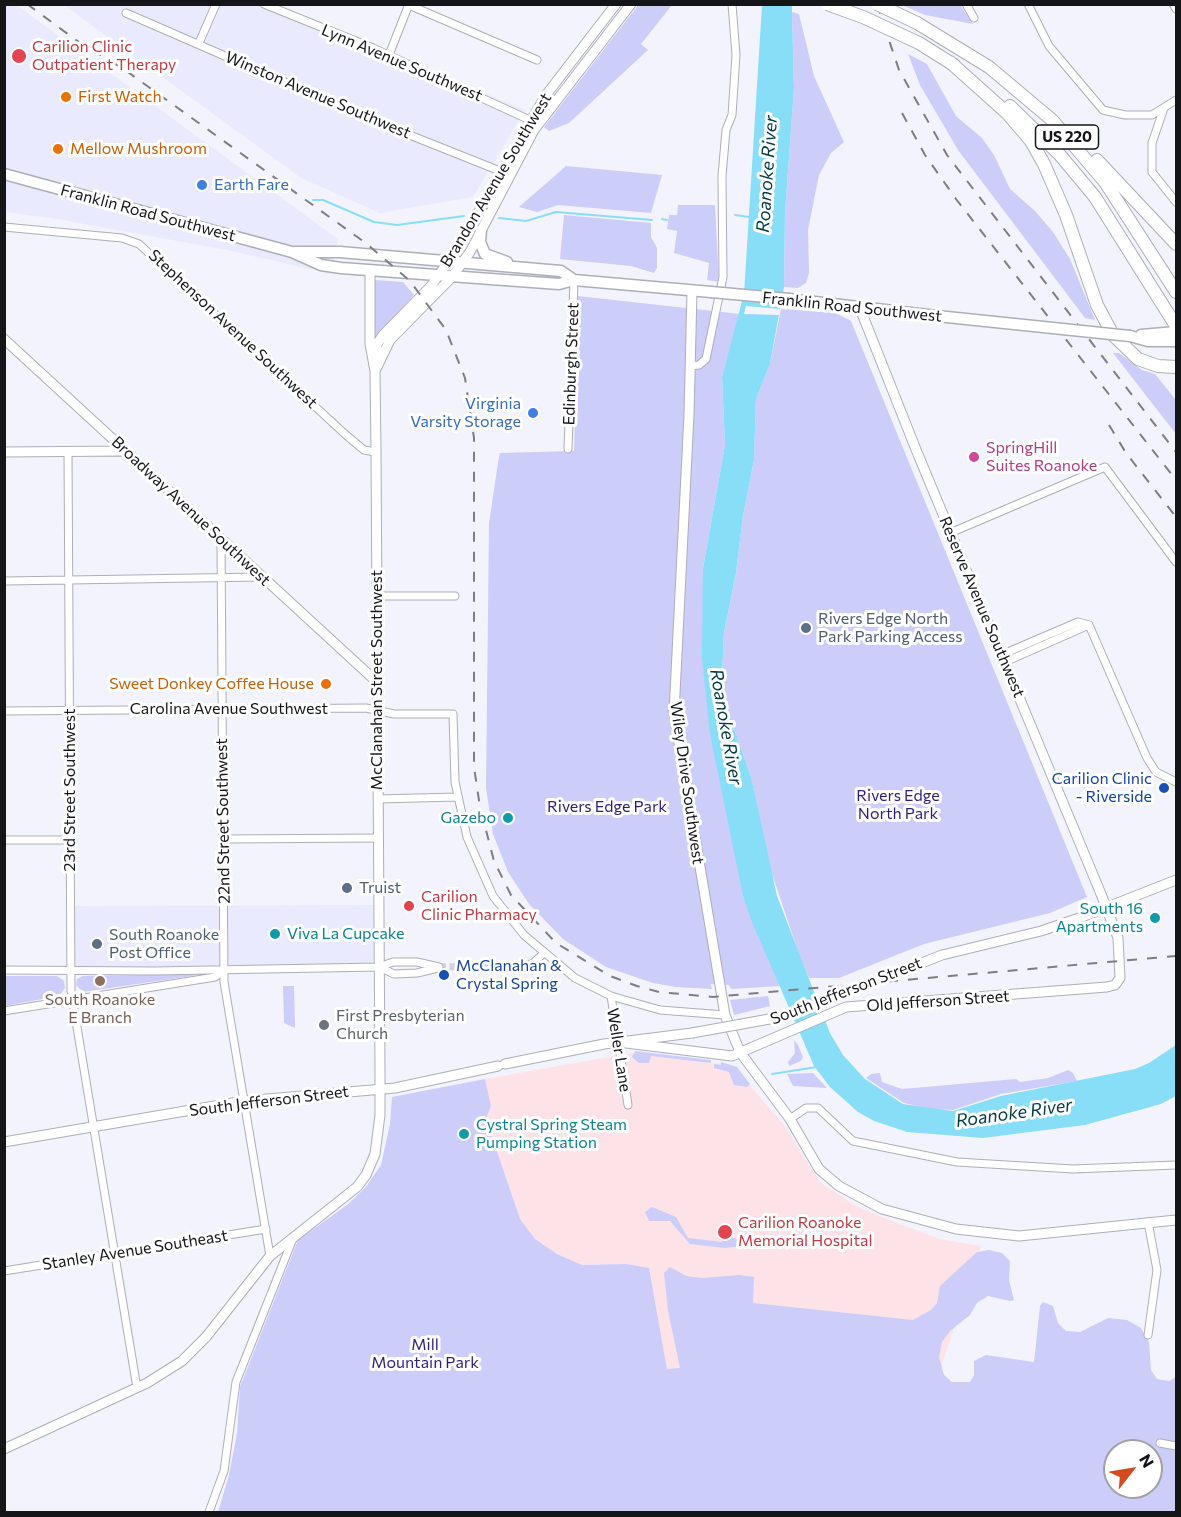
<!DOCTYPE html>
<style>
body{margin:0}
#map{position:relative;width:1181px;height:1517px;overflow:hidden;background:#f3f3fd;font-family:Commissioner,sans-serif}
canvas{display:block}
.frame{position:absolute;inset:0;border:6px solid #141519;pointer-events:none}
.north{position:absolute;left:1103px;top:1439px;width:60px;height:60px;box-sizing:border-box;background:#fff;border:2px solid #a1a1a3;border-radius:50%;rotate:59deg;font-size:16px;font-weight:700;line-height:24px;text-align:center;color:#141519}
.north::after{content:'';display:block;margin:auto;width:21px;height:27px;background:#d24a1d;clip-path:polygon(50% 0,100% 100%,50% 72%,0 100%)}
</style>
<div id="map">
<canvas width="1181" height="1517"></canvas>
<div class="frame"></div>
<div class="north">N</div>
</div>
<script>
const c = document.querySelector('canvas').getContext('2d');
c.lineJoin = 'round';
function paint(path, color) { c.fillStyle = color; c.fill(path, 'evenodd'); }
const shape = rows => new Path2D(rows.map(r => 'M' + r).join(''));
function stroke(path, color, width, dash) { c.strokeStyle = color; c.lineWidth = width; c.lineCap = dash ? 'butt' : 'round'; c.setLineDash(dash || []); c.stroke(path); }
function drawText(font, color, halo, rows, align = 'center') {
  c.font = font + ' Commissioner,sans-serif'; c.lineWidth = 6; c.setLineDash([]); c.textBaseline = 'middle'; c.strokeStyle = halo; c.fillStyle = color; for (const [text, x, y, turn = 0] of rows) {
    c.save(); c.translate(x, y); c.rotate((+turn || 0) * Math.PI / 180); c.textAlign = isNaN(turn) ? turn : align; if (halo) c.strokeText(text, 0, 0); c.fillText(text, 0, 0); c.restore();
  }
}
paint(shape([
 [15,4,338,239,331,274,227,250,57,219,5,212,4,5],
 [64,5,271,5,525,110,473,197,380,213,301,178],
 [379,905,379,967,70,972,71,906]
]), '#e9eafd');
paint(shape([
 [637,1052,733,1066,784,1125,820,1182,858,1207,902,1225,940,1239,981,1246,930,1401,690,1368,667,1369,649,1268,626,1264,582,1265,557,1254,535,1239,520,1219,486,1119,491,1106,485,1079]
]), '#fde3e7');
paint(shape([
 [639,4,672,5,641,44,648,50,569,123,549,131,544,127],
 [902,5,960,5,973,24,925,15],
 [792,12,799,14,814,76,844,142,831,153,819,175,808,230,809,273,806,283,798,288,784,287,785,213,794,88],
 [908,54,927,64,956,116,982,138,994,155,1010,189,1035,211,1053,232,1070,259,1095,320,1085,318,958,150,920,85],
 [566,166,662,175,651,213,558,205,537,212,519,207],
 [678,205,715,205,719,282,707,280,709,263,674,253,677,231,667,229,669,215,677,215],
 [564,215,651,223,651,237,657,248,657,268,654,273,631,266,560,259],
 [374,280,403,282,414,295,375,337],
 [578,296,740,314,722,377,725,445,703,568,743,896,780,986,731,989,729,985,711,984,712,989,676,987,653,983,606,967,563,939,529,904,508,872,493,834,486,788,489,523,498,463,500,453,574,451],
 [781,309,836,313,851,321,1087,897,1050,913,924,944,839,978,809,978,799,954,769,865,751,777,727,708,722,674,724,633,736,573,743,516,754,460,756,399,770,364],
 [1119,353,1142,370,1155,374,1176,400,1176,434,1113,353],
 [205,974,83,992,76,985,77,979,83,976],
 [5,976,57,976,64,981,65,988,59,996,5,1006],
 [283,986,294,986,295,1028,284,1023],
 [768,996,770,1006,734,1015,730,1000],
 [794,1040,798,1045,803,1057,801,1061,789,1066,788,1062,795,1053],
 [635,1051,711,1060,711,1063,651,1056,649,1063,639,1063,632,1057],
 [721,1062,737,1067,750,1084,747,1087,734,1085,729,1072,714,1068,714,1064,721,1065],
 [1068,1070,1073,1073,1077,1081,1001,1094,953,1110,931,1109,904,1103,866,1078,871,1074,880,1073,882,1082,902,1089,1016,1079,1020,1082,1048,1078],
 [813,1073,827,1088,793,1086,787,1074],
 [485,1079,491,1106,486,1119,520,1219,535,1239,557,1254,582,1265,626,1264,649,1268,667,1369,680,1368,668,1311,664,1273,670,1267,686,1276,702,1278,739,1275,754,1277,753,1303,913,1320,931,1310,937,1303,940,1286,977,1252,989,1250,1002,1253,1010,1261,1009,1280,1014,1300,1010,1301,988,1296,977,1303,970,1315,950,1331,942,1342,939,1357,944,1375,952,1382,970,1382,974,1375,974,1361,986,1355,1034,1362,1040,1306,1043,1302,1053,1306,1058,1323,1066,1331,1080,1332,1108,1318,1127,1320,1141,1328,1149,1342,1151,1370,1157,1379,1169,1381,1176,1377,1176,1512,218,1512,229,1475,237,1433,240,1387,298,1240,347,1205,365,1188,381,1165,390,1124,392,1097],
 [1115,1451,1151,1451,1151,1487,1115,1487],
 [652,1207,676,1217,688,1238,722,1242,723,1236,727,1235,741,1241,744,1246,725,1248,690,1244,670,1221,649,1221,645,1212]
]), '#cccdf9');
paint(shape([
 [762,5,792,5,792,12,794,88,785,213,784,287,770,364,756,399,754,460,743,516,736,573,724,633,722,674,727,708,751,777,777,896,830,1033,843,1055,865,1079,903,1104,953,1111,1001,1096,1135,1069,1149,1063,1176,1045,1176,1096,1161,1104,1085,1125,983,1138,907,1132,874,1121,858,1112,830,1087,814,1066,752,922,743,896,710,734,702,658,703,568,725,445,722,377,744,294]
]), '#88def7');
paint(shape([
 [746,306,780,309,781,309,779,315,744,314]
]), '#f3f3fd');
stroke(shape([
 [313,200,323,200,374,222,397,225,464,216],
 [735,215,749,217],
 [499,218,526,221,556,212,652,220],
 [662,219,667,220],
 [772,1074,817,1067]
]), '#88def7', 2);
stroke(shape([
 [439,967,518,966]
]), '#d2d2db', 7, [7, 3.5]);
const street = shape([
 [264,4,373,48,534,122],
 [966,4,974,18],
 [1028,4,1049,46,1103,110,1125,115,1152,115,1176,100],
 [1173,4,1176,9],
 [409,5,537,60],
 [126,13,372,120,505,173],
 [199,43,216,4],
 [389,55,409,4],
 [1163,111,1152,143,1152,172,1176,202],
 [4,227,122,238,139,244,346,435,364,450,376,452],
 [690,366,699,365,706,359,723,277,722,176,726,130,732,115,736,55,732,4],
 [568,449,574,280],
 [68,451,71,991,137,1388],
 [950,533,1105,467,1176,562],
 [221,540,224,982,270,1256],
 [4,581,262,577],
 [377,596,455,596],
 [1089,625,1147,758,1156,772,1176,782],
 [1001,655,1078,622,1089,625],
 [1005,662,1089,625],
 [4,711,366,708,394,714,453,714,455,782,467,837,493,896,524,935,575,978,611,996,660,1010,725,1015],
 [378,799,457,797],
 [224,839,379,838],
 [4,840,70,840],
 [518,966,532,964,543,954],
 [379,967,394,974,417,973,438,968],
 [4,970,154,971,379,967,393,962,417,962,439,967],
 [611,996,628,1105],
 [4,1011,215,977,225,970],
 [790,1119,806,1108,818,1108,853,1141,957,1162,1073,1169,1176,1165],
 [4,1271,266,1229],
 [1148,1335,1157,1270,1148,1222],
 [1160,1443,1176,1446],
 [209,1512,224,1471,236,1382,294,1236]
]);
const secondary = shape([
 [692,291,689,415,674,713,725,1015,740,1052,790,1119,819,1169,839,1186,882,1209,956,1229,1019,1236,1176,1220],
 [4,339,378,683],
 [376,357,377,344,383,335,431,286,458,248,546,95,616,4],
 [375,371,390,340,452,277,470,252,534,130,631,4],
 [4,452,124,451],
 [1082,917,1176,880],
 [618,1042,732,1056,846,1007,1107,987,1115,985,1120,978,1118,938,1101,894,917,452,859,306],
 [505,1064,604,1044,692,1033],
 [4,1142,244,1101,395,1088,498,1066],
 [4,1449,147,1383,182,1361,206,1337,270,1256,357,1187,366,1175,375,1154,380,1115,380,1074,376,452,375,371,370,344,370,272]
]);
const primary = shape([
 [4,174,292,252,321,265,341,268,559,284,574,280,711,292],
 [481,230,480,242,485,254,507,262],
 [295,252,340,252,549,270,561,271,574,280],
 [789,299,937,316],
 [1141,335,1176,332],
 [1130,336,1148,341,1176,341]
]);
const highway = shape([
 [917,23,989,67,1052,120,1105,182,1176,292],
 [919,43,954,65],
 [950,62,1007,113,1031,141,1044,164,1066,215,1097,305,1113,335,1138,359,1158,366,1176,367],
 [1010,106,1060,155,1095,197,1176,326],
 [1097,160,1176,244]
]);
stroke(street, '#aeaeb9', 9);
stroke(secondary, '#aeaeb9', 11);
stroke(primary, '#aeaeb9', 13);
stroke(highway, '#aeaeb9', 14);
stroke(street, '#fff', 7);
stroke(secondary, '#fff', 9);
stroke(primary, '#fff', 10);
stroke(highway, '#fff', 12);
stroke(shape([
 [27,4,76,40,125,70,367,244,410,281,446,330,465,378,474,438,474,767,480,807,494,861,511,895,556,943,610,976,637,986,659,992,713,997,1176,956],
 [877,4,899,70,947,155,1176,452],
 [902,113,925,155,956,199,1176,480],
 [1109,425,1126,453,1176,517]
]), '#7d7d84', 2, [10, 10]);
const secondaryBridge = shape([
 [692,1033,786,1016,942,955,1041,931,1082,917]
]);
const primaryBridge = shape([
 [711,292,789,299],
 [937,316,1130,336]
]);
const highwayBridge = shape([
 [827,4,863,17,919,43],
 [877,4,917,23]
]);
stroke(secondaryBridge, '#aeaeb9', 11, []);
stroke(primaryBridge, '#aeaeb9', 13, []);
stroke(highwayBridge, '#aeaeb9', 14, []);
stroke(secondaryBridge, '#fff', 9);
stroke(primaryBridge, '#fff', 10);
stroke(highwayBridge, '#fff', 12);
for (const [x, y, r, color] of [
 [19,56,8,"#e0444e"],
 [66,97,6,"#e8710a"],
 [58,149,6,"#e8710a"],
 [202,185,6,"#3f7fe0"],
 [533,413,6,"#3f7fe0"],
 [974,457,6,"#d1479c"],
 [806,628,6,"#5c6f8a"],
 [326,684,6,"#e8710a"],
 [1164,788,6,"#1a4fb4"],
 [508,818,6,"#0f9aa8"],
 [347,888,6,"#5c6f8a"],
 [409,906,6,"#e0444e"],
 [1155,918,6,"#0f9aa8"],
 [275,934,6,"#0f9aa8"],
 [97,944,6,"#5c6f8a"],
 [444,975,6,"#1a4fb4"],
 [100,981,6,"#8d6e63"],
 [324,1025,6,"#6b7280"],
 [464,1134,6,"#0f9aa8"],
 [725,1232,8,"#e0444e"]
]) { const dot = new Path2D(); dot.arc(x, y, r, 0, 2 * Math.PI); c.fillStyle = color; c.fill(dot); stroke(dot, '#fff', 2); }
for (const [x, y, w] of [
 [1067,137,63]
]) { const box = new Path2D(); box.roundRect(x - w / 2, y - 12, w, 24, 4.5); c.fillStyle = '#fff'; c.fill(box); stroke(box, '#141519', 1.5); }
drawText('bold 15px', '#141519', null, [
 ["US 220",1067,137]
]);
drawText('16px', '#be3a42', '#fff', [
 ["Carilion Clinic",32,47],
 ["Outpatient Therapy",32,65],
 ["Carilion",421,897],
 ["Clinic Pharmacy",421,915],
 ["Carilion Roanoke",738,1223],
 ["Memorial Hospital",738,1241]
], 'left');
drawText('16px', '#141519', '#fff', [
 ["Lynn Avenue Southwest",402,63,23],
 ["Winston Avenue Southwest",318,95,23],
 ["Brandon Avenue Southwest",496,180,-59],
 ["Franklin Road Southwest",148,213,15],
 ["Franklin Road Southwest",852,307,6],
 ["Stephenson Avenue Southwest",233,329,43],
 ["Edinburgh Street",571,364,-88],
 ["Broadway Avenue Southwest",191,511,43],
 ["Reserve Avenue Southwest",982,607,67],
 ["McClanahan Street Southwest",377,680,-90],
 ["Carolina Avenue Southwest",229,709],
 ["Wiley Drive Southwest",687,783,82],
 ["23rd Street Southwest",70,790,-90],
 ["22nd Street Southwest",223,821,-91],
 ["South Jefferson Street",846,991,-21],
 ["Old Jefferson Street",938,1001,-4],
 ["Weller Lane",619,1050,81],
 ["South Jefferson Street",269,1101,-7],
 ["Stanley Avenue Southeast",135,1250,-9]
]);
drawText('16px', '#c56008', '#fff', [
 ["First Watch",78,97],
 ["Mellow Mushroom",70,149],
 ["Sweet Donkey Coffee House",314,684,"right"]
], 'left');
drawText('16px', '#366cbe', '#fff', [
 ["Earth Fare",214,185],
 ["Virginia",521,404,"right"],
 ["Varsity Storage",521,422,"right"]
], 'left');
drawText('16px', '#b23c85', '#fff', [
 ["SpringHill",986,448],
 ["Suites Roanoke",986,466]
], 'left');
drawText('16px', '#4e5e75', '#fff', [
 ["Rivers Edge North",818,619],
 ["Park Parking Access",818,637],
 ["Truist",359,888],
 ["South Roanoke",109,935],
 ["Post Office",109,953]
], 'left');
drawText('16px', '#164399', '#fff', [
 ["Carilion Clinic",1152,779],
 ["- Riverside",1152,797],
 ["McClanahan &",456,966,"left"],
 ["Crystal Spring",456,984,"left"]
], 'right');
drawText('16px', '#2f1d76', '#fff', [
 ["Rivers Edge",898,796],
 ["North Park",898,814],
 ["Rivers Edge Park",607,807],
 ["Mill",425,1345],
 ["Mountain Park",425,1363]
]);
drawText('16px', '#0d838f', '#fff', [
 ["Gazebo",496,818],
 ["South 16",1143,909],
 ["Apartments",1143,927],
 ["Viva La Cupcake",287,934,"left"],
 ["Cystral Spring Steam",476,1125,"left"],
 ["Pumping Station",476,1143,"left"]
], 'right');
drawText('16px', '#785e54', '#fff', [
 ["South Roanoke",100,1000],
 ["E Branch",100,1018]
]);
drawText('16px', '#5b616d', '#fff', [
 ["First Presbyterian",336,1016],
 ["Church",336,1034]
], 'left');
drawText('italic 18px', '#013946', '#fff', [
 ["Roanoke River",767,174,-86],
 ["Roanoke River",726,727,80],
 ["Roanoke River",1014,1113,-8]
]);
</script>
